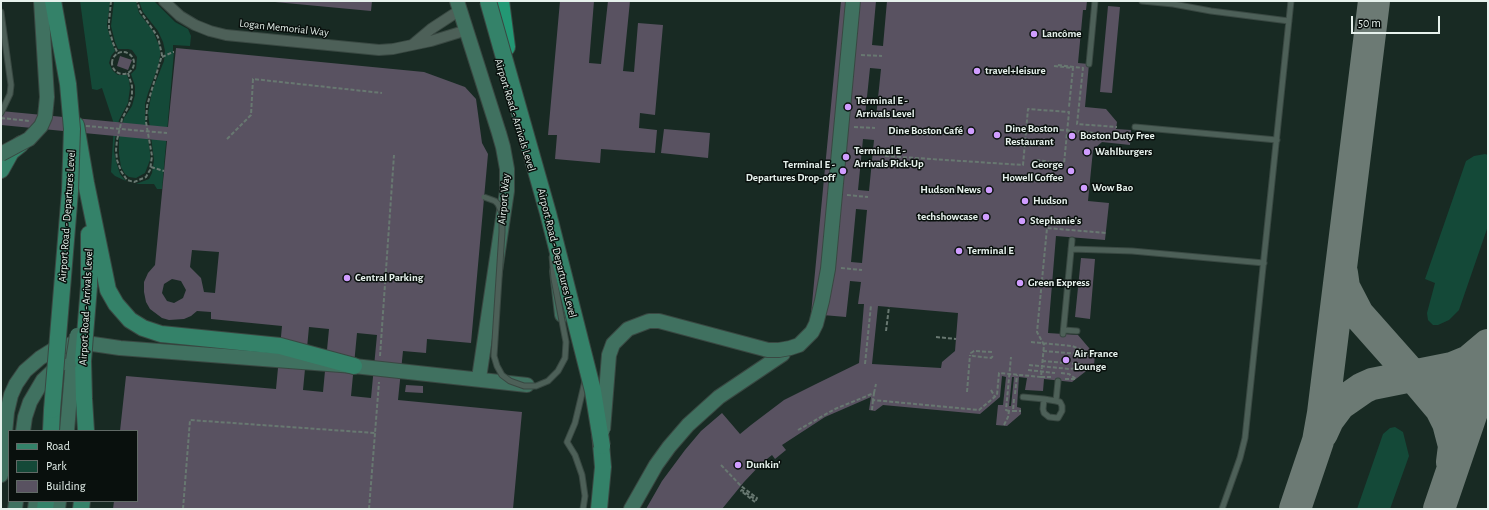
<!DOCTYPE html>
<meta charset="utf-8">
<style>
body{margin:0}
#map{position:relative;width:1489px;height:510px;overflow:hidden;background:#182a23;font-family:"Alegreya Sans",sans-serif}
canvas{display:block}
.frame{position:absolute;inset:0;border:2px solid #e6f1ec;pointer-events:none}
.legend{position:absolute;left:8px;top:430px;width:130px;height:72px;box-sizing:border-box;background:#09100d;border:1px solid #616a66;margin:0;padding:5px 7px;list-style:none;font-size:12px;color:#e6f1ec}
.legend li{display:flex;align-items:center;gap:8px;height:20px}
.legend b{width:20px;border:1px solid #616a66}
.scale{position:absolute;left:1351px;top:16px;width:89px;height:18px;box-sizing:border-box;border:2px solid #e6f1ec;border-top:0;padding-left:5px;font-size:12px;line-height:14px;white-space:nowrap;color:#e6f1ec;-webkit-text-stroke:3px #09100d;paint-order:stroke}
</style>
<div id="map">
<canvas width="1489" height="510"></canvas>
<div class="frame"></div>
<ul class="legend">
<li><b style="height:5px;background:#348269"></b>Road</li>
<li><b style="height:11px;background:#144938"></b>Park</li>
<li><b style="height:11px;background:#595261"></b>Building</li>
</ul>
<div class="scale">50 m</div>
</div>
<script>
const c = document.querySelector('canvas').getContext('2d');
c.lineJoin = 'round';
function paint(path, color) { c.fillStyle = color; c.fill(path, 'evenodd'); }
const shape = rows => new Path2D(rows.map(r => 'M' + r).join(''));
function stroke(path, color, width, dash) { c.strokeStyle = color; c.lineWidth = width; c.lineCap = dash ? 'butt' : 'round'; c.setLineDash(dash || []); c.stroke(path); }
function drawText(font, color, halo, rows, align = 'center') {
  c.font = font + ' "Alegreya Sans",sans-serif'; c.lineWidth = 3; c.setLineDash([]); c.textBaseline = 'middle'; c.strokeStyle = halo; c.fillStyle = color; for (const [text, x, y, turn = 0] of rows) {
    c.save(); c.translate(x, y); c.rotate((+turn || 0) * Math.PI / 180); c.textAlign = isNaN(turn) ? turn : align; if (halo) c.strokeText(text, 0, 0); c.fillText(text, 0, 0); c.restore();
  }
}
paint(shape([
 [80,1,109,1,110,3,107,25,109,34,115,51,111,56,109,63,113,71,118,75,127,75,129,80,130,88,128,103,119,120,115,139,114,151,116,161,120,174,126,181,115,176,111,172,114,124,102,88,97,90,92,89],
 [114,1,136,1,139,13,153,31,160,48,160,56,158,67,148,93,145,104,145,116,150,153,150,160,145,173,136,178,129,177,125,174,121,167,119,154,119,139,124,118,132,106,135,95,135,86,131,74,136,69,137,57,132,50,128,49,118,49,115,42,111,26],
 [139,1,154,1,175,22,188,29,191,36,190,46,173,45,173,51,174,52,162,189,157,189,154,184,136,184,149,179,152,173,154,160,148,113,152,91,164,61,165,51,163,42,158,31,143,12],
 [1485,154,1488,155,1488,226,1459,310,1449,320,1438,325,1433,325,1428,320,1427,313,1435,283,1425,279,1466,161,1474,156],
 [1395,427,1403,432,1409,456,1390,509,1357,509,1383,434,1390,428]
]), '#144938');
stroke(shape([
 [1342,273,1344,287,1358,314,1413,376,1488,402],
 [1414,377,1441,409,1448,423,1454,446,1452,462],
 [1322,433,1328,420,1340,404,1363,388,1372,384,1452,368,1469,361,1488,345],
 [1295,509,1318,441,1323,413,1374,1],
 [1439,509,1484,377]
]), '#6c7a74', 32);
paint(shape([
 [275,1,372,1,371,11,275,2],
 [560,1,574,2,574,1,594,1,589,63,601,64,608,1,630,1,623,71,634,72,638,23,663,25,655,115,640,113,639,128,657,130,655,153,601,149,600,163,555,159,557,135,548,135],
 [841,1,876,1,872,45,883,46,887,1,1087,1,1086,10,1083,10,1078,63,1089,64,1085,107,1106,109,1117,122,1116,129,1131,130,1130,145,1102,142,1093,150,1088,201,1109,203,1105,240,1056,236,1048,333,1078,335,1095,355,1094,365,1072,382,1044,379,1043,391,1025,390,1027,378,1019,377,1017,407,1021,408,1021,414,1007,426,996,425,998,405,1003,405,1006,377,1002,376,1000,397,980,414,883,405,875,411,869,410,871,397,825,417,782,445,786,450,775,459,772,455,762,463,744,482,722,509,646,509,662,481,685,450,701,431,722,413,740,434,751,425,784,400,816,384,859,363,864,304,858,304,861,282,850,281,846,317,811,314],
 [870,68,881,69,876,117,865,116],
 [863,139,874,140,869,191,858,190],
 [856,209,867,210,862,263,851,262],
 [878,306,958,313,955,351,942,362,941,368,872,364],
 [1012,377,1014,377,1011,406,1009,406],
 [1108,6,1120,7,1112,93,1100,92],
 [176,48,424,72,465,87,476,99,482,143,488,154,471,343,427,339,426,353,403,351,398,400,522,412,513,509,113,509,114,501,137,501,137,431,120,431,126,376,276,389,282,326,211,319,211,312,197,311,191,316,184,319,169,320,162,318,150,309,146,302,144,292,144,282,148,273,155,265,167,141,1,125,1,111,168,127],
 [192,250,219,252,215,293,204,292,201,278,190,267],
 [172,279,181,281,186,290,183,298,174,303,167,301,162,293,164,284],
 [309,327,329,329,323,392,303,390],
 [357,333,377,335,371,398,351,396],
 [120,56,132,60,128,70,117,66],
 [664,129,710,133,708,158,661,153],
 [1081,258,1095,259,1090,319,1075,317],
 [406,385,423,386,423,393,405,392]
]), '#595261');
const lane = shape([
 [1142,1,1173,4,1211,11,1289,21],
 [1,12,11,85,10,94,1,113],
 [1089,64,1095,1],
 [1135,127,1277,140],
 [1071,249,1132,251,1264,263],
 [1064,330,1077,331],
 [1063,334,1072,240],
 [1023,397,1044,399,1056,401,1060,402,1062,406,1062,411,1058,418,1049,417,1044,413,1043,409,1044,399],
 [1056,401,1058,381],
 [583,509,585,496,582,475,575,455,567,442,575,423,585,381],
 [1222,509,1240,458,1245,438,1291,1]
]);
const street = shape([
 [164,1,180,16,195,25,210,31,226,35,379,50,393,49,431,41,467,30],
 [412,45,431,29,460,10]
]);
const secondary = shape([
 [457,1,499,133,503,147,507,169,507,191,479,378],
 [557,271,562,315],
 [23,431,25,417,30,402,43,380,59,365,82,353],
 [67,431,73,360],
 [1,475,7,412,11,395,16,384,25,371,40,358,56,348,72,344,86,343,120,348,354,366,527,385],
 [15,509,16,501],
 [35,509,36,501],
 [58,509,59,501],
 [631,509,656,465,669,447,688,425,719,397,783,354]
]);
const primary = shape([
 [76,125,86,183,108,290,116,304,130,320,143,328,161,334,280,346,354,366],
 [1,170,11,152,21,144],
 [85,335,89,286,89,234],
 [83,361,84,399,86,431],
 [51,431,52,410],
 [45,509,46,501],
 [81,509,82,501],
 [599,509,603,467,600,432]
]);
const highway = shape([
 [500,1,506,47]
]);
stroke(lane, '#394842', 7);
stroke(street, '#394842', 12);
stroke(secondary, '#394842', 16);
stroke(primary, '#394842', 18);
stroke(highway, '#394842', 20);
stroke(shape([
 [111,1,109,22,109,29,113,43,118,54],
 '112 63a11 11 0 1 1 22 0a11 11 0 1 1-22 0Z',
 [861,55,882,56],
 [162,57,173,52,174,52],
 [1058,65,1083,68,1077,124,1117,127],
 [1054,66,1073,68,1069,107],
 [128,73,132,86,132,96,129,105,122,119,117,140,116,150,117,160,121,171,127,180,134,182,146,177,150,170,152,156,146,122,147,106,162,55,158,37,140,11,137,1],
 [854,127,875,128],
 [1048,129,1130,136],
 [227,139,251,115,253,79,382,93],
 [885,156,1023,165,1028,109,1069,112,1064,164,1037,160],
 [151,167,164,171],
 [847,195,868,197],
 [841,268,862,270],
 [886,331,889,307],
 [936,337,956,339],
 [1031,342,1072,346,1095,355],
 [1043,351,1092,355],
 [992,352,974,351,971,353,973,356,991,358,994,355],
 [380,356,394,155],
 [1042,361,1089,365],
 [865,364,871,305],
 [1029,365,1070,369,1094,365],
 [1028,370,1055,373],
 [1061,373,1069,374,1076,379],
 [1041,377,1051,377],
 [1065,379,1075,379],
 [991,390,995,397],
 [967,392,970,355],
 [874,393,876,384],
 [1015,394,1017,375],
 [1014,399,1013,411,1021,411],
 [872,410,873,400],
 [1009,411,1006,410,1011,357],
 [1004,425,1008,417,1009,411,1013,411],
 [798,430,835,409,874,393,873,400,979,410,997,395,999,373,1041,377,1044,345,1037,332,1047,228,1106,233],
 [721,465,741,486,757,498,756,500,742,490,741,491,755,502],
 [183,509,190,420,375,433,379,382],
 [369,509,375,433]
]), '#687871', 2, [4, 2]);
stroke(lane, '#4d6058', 5);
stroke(street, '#4d6058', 10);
stroke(secondary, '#407160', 14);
stroke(primary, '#348269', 16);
stroke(highway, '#239874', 18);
const laneBridge = shape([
 [484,197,495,201,498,204,502,213,502,232,494,356,497,366,502,375,510,381,524,386,536,386,548,381,558,371,565,358,566,342,554,279,552,256]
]);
const secondaryBridge = shape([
 [1,154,29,139,41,126,45,117,47,97,41,1],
 [73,360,77,335],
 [603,430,609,355,613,344,628,329,649,321,659,321,768,350,779,350,790,348,799,345,812,332,816,324,822,301,828,269,853,1]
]);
const primaryBridge = shape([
 [488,1,548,213,593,391,602,446],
 [83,361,85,335],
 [52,410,70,191,72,129,68,84,53,1]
]);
stroke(laneBridge, '#394842', 7, []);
stroke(secondaryBridge, '#394842', 16, []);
stroke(primaryBridge, '#394842', 18, []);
stroke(shape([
 [1,118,30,121],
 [86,126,167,133]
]), '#687871', 2, [4, 2]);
stroke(laneBridge, '#4d6058', 5);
stroke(secondaryBridge, '#407160', 14);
stroke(primaryBridge, '#348269', 16);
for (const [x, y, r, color] of [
 [1034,34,4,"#d09dff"],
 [977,71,4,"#d09dff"],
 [848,107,4,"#d09dff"],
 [971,131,4,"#d09dff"],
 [997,135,4,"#d09dff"],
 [1072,136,4,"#d09dff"],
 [1087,152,4,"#d09dff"],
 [846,157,4,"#d09dff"],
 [843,171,4,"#d09dff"],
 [1071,171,4,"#d09dff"],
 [1084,188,4,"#d09dff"],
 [989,190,4,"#d09dff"],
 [1025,201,4,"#d09dff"],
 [986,217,4,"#d09dff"],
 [1022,221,4,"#d09dff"],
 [959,251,4,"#d09dff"],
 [347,278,4,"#d09dff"],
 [1020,283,4,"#d09dff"],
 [1066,360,4,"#d09dff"],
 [738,465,4,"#d09dff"]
]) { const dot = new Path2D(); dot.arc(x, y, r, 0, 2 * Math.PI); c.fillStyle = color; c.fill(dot); stroke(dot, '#09100d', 1.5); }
drawText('11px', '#e6f1ec', '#09100d', [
 ["Logan Memorial Way",284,28,6],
 ["Airport Road - Arrivals Level",515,115,73],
 ["Airport Way",504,199,-85],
 ["Airport Road - Departures Level",67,216,-86],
 ["Airport Road - Departures Level",557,253,76],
 ["Airport Road - Arrivals Level",86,307,-87]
]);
drawText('bold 11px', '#e6f1ec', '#09100d', [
 ["Lancôme",1042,34],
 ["travel+leisure",985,71],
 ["Terminal E -",856,101],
 ["Arrivals Level",856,114],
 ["Dine Boston",1005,129],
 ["Restaurant",1005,142],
 ["Dine Boston Café",963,131,"right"],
 ["Boston Duty Free",1080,136],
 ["Terminal E -",854,151],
 ["Arrivals Pick-Up",854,164],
 ["Wahlburgers",1095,152],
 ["Terminal E -",835,165,"right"],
 ["Departures Drop-off",835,178,"right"],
 ["George",1063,165,"right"],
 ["Howell Coffee",1063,178,"right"],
 ["Wow Bao",1092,188],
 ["Hudson News",981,190,"right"],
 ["Hudson",1033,201],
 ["techshowcase",978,217,"right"],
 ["Stephanie's",1030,221],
 ["Terminal E",967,251],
 ["Central Parking",355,278],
 ["Green Express",1028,283],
 ["Air France",1074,354],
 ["Lounge",1074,367],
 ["Dunkin'",746,465]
], 'left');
</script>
